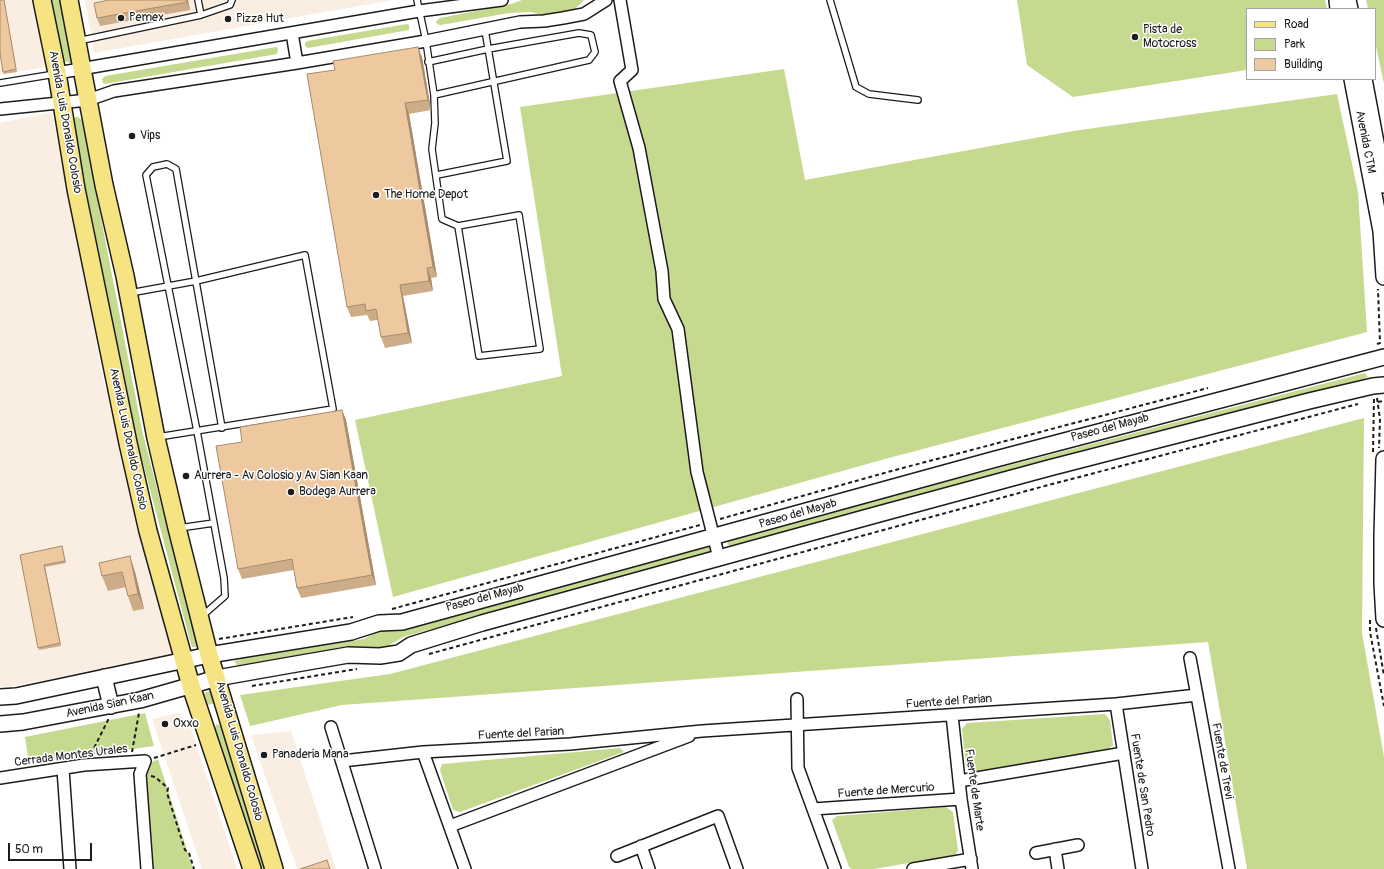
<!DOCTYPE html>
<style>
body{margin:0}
#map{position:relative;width:1384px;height:869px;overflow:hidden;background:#fff;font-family:Pangolin,sans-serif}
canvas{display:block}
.legend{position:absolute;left:1246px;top:8px;width:130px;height:72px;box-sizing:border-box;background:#fff;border:1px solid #a4a4a4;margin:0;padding:5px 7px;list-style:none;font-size:12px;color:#1c1c1c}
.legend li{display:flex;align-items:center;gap:8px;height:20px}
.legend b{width:20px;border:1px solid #a4a4a4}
.scale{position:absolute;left:8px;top:843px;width:84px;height:18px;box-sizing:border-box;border:2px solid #1c1c1c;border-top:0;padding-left:5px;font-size:12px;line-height:14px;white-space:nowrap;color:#1c1c1c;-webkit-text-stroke:3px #fff;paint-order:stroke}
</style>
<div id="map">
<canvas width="1384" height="869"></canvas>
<ul class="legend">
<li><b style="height:5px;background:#f6e381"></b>Road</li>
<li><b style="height:11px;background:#c6da8f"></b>Park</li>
<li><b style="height:11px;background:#eec89e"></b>Building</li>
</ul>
<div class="scale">50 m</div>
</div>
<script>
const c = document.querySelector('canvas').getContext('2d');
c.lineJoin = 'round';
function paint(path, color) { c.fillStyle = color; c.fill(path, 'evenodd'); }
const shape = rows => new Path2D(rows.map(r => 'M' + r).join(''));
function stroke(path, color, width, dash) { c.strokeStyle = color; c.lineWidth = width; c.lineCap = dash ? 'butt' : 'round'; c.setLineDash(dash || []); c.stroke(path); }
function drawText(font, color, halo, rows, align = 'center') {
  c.font = font + ' Pangolin,sans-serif'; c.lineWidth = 3; c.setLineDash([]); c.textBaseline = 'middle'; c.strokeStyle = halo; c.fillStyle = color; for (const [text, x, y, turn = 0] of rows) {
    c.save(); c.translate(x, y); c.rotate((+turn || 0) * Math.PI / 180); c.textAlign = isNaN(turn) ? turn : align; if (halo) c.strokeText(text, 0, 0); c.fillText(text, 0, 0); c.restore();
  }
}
paint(shape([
 [0,0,34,0,46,67,0,75],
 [85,0,393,0,94,53],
 [52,112,103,377,139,526,173,655,15,686,0,687,0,123],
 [178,713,189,723,237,869,202,869,152,719],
 [291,731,336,869,297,869,251,735]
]), '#faeee2');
paint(shape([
 [52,0,60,0,72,60,70,63,64,61],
 [522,0,584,0,574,10,543,15,531,12,509,13,441,25,437,24,436,21,440,18,511,4],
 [1017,0,1325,0,1327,9,1247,9,1247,70,1073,97,1027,65],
 [1366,0,1384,0,1384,84,1375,42,1375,9,1368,9],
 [407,24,409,25,409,30,308,48,305,46,305,43,307,41],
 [276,47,278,48,277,54,105,84,103,83,102,79,105,76],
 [784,69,805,180,1073,131,1337,94,1358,192,1367,332,885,459,393,597,355,420,562,376,520,107],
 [75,117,78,117,82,120,142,430,182,586,198,643,196,647,192,647,189,637,139,448,80,160,73,122],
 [1365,373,1368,377,1364,379,1101,445,730,546,727,544,729,541,937,484],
 [1364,418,1362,633,1384,757,1384,869,1247,869,1208,642,342,705,250,726,240,695,390,674],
 [709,546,713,549,712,552,403,637,385,648,375,649,366,647,347,646,241,665,237,665,234,661,244,658,364,639,380,630,408,629],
 [212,690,216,703,207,705,204,693],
 [145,713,154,746,29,763,25,737],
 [1105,714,1110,720,1113,745,1108,749,972,773,966,767,962,729,967,723],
 [217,724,222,726,268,869,259,869,236,791,214,728],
 [620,748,624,752,460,812,453,810,440,770,442,764],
 [158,759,193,869,149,869,143,783,152,762],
 [946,807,953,812,958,851,955,855,874,869,852,869,849,867,832,820,837,816]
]), '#c6da8f');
const lane = shape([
 [417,0,426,41,434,95,435,123,432,149,442,219,458,226,479,356,540,349,519,215,458,226],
 [830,0,856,87,869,94,918,100],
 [201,15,230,5,232,0],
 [78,41,201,15,198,0],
 [428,62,488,49,579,33,591,35,595,52,589,60,434,95],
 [0,83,55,74],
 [437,175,507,161,485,30],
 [130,293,196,281,305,255,333,409,158,437],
 [179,528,214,523],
 [202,616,225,596,224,578,197,431,146,175,153,167,167,164,176,169,222,428]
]);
const street = shape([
 [620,0,632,70,620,81,639,148,662,271,664,299,678,329,697,472,719,558],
 [292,33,297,63],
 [57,73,419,11,502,0],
 [0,109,88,100,114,91,297,63,426,41,520,22,544,21,563,18,584,14,606,0],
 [1190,658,1229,869],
 [797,699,798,768,835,869],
 [1116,704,1142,869],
 [952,715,961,799,972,869],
 [331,727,375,869],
 [423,752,465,869],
 [342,761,423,752,570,744,702,731,1116,704,1197,695],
 [63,769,70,869],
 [0,778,84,765,145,761,140,774,147,869],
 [959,781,1124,753],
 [813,809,961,799],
 [450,826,689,736],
 [641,846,649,869],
 [1055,849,1058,869],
 [1036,853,1078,845],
 [617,856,718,816,737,869],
 [913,869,971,859]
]);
const secondary = shape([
 [1337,0,1338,9],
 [1348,0,1350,9],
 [1352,79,1381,231,1384,277],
 [1364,79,1384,185],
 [1384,459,1382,536,1382,584,1384,619],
 [104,677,111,706],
 [0,697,16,696,209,655,351,632,379,623,402,622,992,460,1384,357],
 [0,724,23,722,140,700,217,678,279,667,348,655,380,656,399,653,411,645,482,623,879,514,1049,468,1309,401,1373,386,1384,385]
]);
const primary = shape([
 [42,0,57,73,76,189,128,443,148,531,191,686,252,869],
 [69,0,104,185,125,276,156,438,177,528,209,655,274,869]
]);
stroke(lane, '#1c1c1c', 8);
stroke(street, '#1c1c1c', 14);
stroke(secondary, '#1c1c1c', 18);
stroke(primary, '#1c1c1c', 20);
stroke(shape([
 [1377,344,1380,343,1378,289],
 [1377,398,1380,419,1379,448],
 [1378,402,1384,401],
 [1373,452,1374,398],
 [720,519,895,470,1208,388],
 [392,609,700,525],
 [1370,620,1370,632,1384,706],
 [1376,628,1384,676],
 [219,639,353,617],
 [429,654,1041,487,1358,404],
 [252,686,357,669],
 [132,752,139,713],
 [91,754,109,718],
 [154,758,196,745],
 [151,776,155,777,168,788,167,793,185,850,189,853,194,869]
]), '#1c1c1c', 2, [4, 3]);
stroke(lane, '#fff', 5.5);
stroke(street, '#fff', 11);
stroke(secondary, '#fff', 15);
stroke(primary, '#f6e381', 17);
paint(shape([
 [0,0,4,0,17,72,4,74,3,72],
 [109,0,188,0,190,10,100,26,97,18],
 [422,57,431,110,409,114,437,277,431,278,433,291,403,296,412,343,385,348,381,337,378,320,370,321,367,315,351,317,347,307,307,74],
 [342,410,346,420,376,585,301,598,297,588,294,570,242,579,238,569,242,442],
 [63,549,66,563,45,567,61,646,39,650,20,555],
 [99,563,135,572,144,609,133,611,128,596,126,587,108,591,102,576]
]), '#cdac88');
paint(shape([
 [187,0,188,0,190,10,187,2],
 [418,47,422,57,431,110,428,100],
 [405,103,409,114,437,277,433,267],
 [427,268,431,278,433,291,429,281],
 [400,285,403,296,412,343,408,333],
 [342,410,346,420,376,585,372,575],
 [130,556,135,572,144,609,138,594],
 [44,565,45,567,61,646,60,643]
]), '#a78c6f');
const building = shape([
 [0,0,4,0,16,69,3,72,0,53,0,0],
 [109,0,187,0,187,2,97,18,94,3,109,0],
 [418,47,428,100,405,103,433,267,427,268,429,281,400,285,408,333,381,337,376,309,366,311,365,304,347,307,307,74,335,70,333,61,418,47],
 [342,410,372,575,297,588,292,559,238,569,216,446,242,442,240,427,342,410],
 [62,546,65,561,44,565,60,643,38,648,20,555,62,546],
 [130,556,138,594,128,596,122,572,102,576,99,563,130,556],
 [327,860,330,869,300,869,327,860]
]);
paint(building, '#eec89e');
stroke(building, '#a78c6f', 1);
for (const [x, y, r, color] of [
 [121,18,4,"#1c1c1c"],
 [228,19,4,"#1c1c1c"],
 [1135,37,4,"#1c1c1c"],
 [132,136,4,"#1c1c1c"],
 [376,195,4,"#1c1c1c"],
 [186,476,4,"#1c1c1c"],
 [291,492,4,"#1c1c1c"],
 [165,724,4,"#1c1c1c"],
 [264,755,4,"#1c1c1c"]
]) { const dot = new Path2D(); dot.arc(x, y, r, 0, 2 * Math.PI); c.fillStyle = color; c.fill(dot); stroke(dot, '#fff', 1.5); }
drawText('12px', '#1c1c1c', '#fff', [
 ["Pemex",129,18],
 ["Pizza Hut",236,19],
 ["Pista de",1143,30],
 ["Motocross",1143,44],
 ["Vips",140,136],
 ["The Home Depot",384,195],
 ["Aurrera - Av Colosio y Av Sian Kaan",194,476],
 ["Bodega Aurrera",299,492],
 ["Oxxo",173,724],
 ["Panaderia Mana",272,755]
], 'left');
drawText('12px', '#1c1c1c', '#fff', [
 ["Avenida Luis Donaldo Colosio",65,122,80],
 ["Avenida CTM",1365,142,79],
 ["Paseo del Mayab",1110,428,-15],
 ["Avenida Luis Donaldo Colosio",128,439,78],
 ["Paseo del Mayab",798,514,-16],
 ["Paseo del Mayab",485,598,-15],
 ["Fuente del Parian",949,702,-4],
 ["Avenida Sian Kaan",110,705,-12],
 ["Fuente del Parian",521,734,-3],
 ["Avenida Luis Donaldo Colosio",239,751,74],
 ["Cerrada Montes Urales",71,756,-7],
 ["Fuente de Trevi",1222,761,80],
 ["Fuente de San Pedro",1142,785,81],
 ["Fuente de Marte",974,790,82],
 ["Fuente de Mercurio",886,791,-4]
]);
</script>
